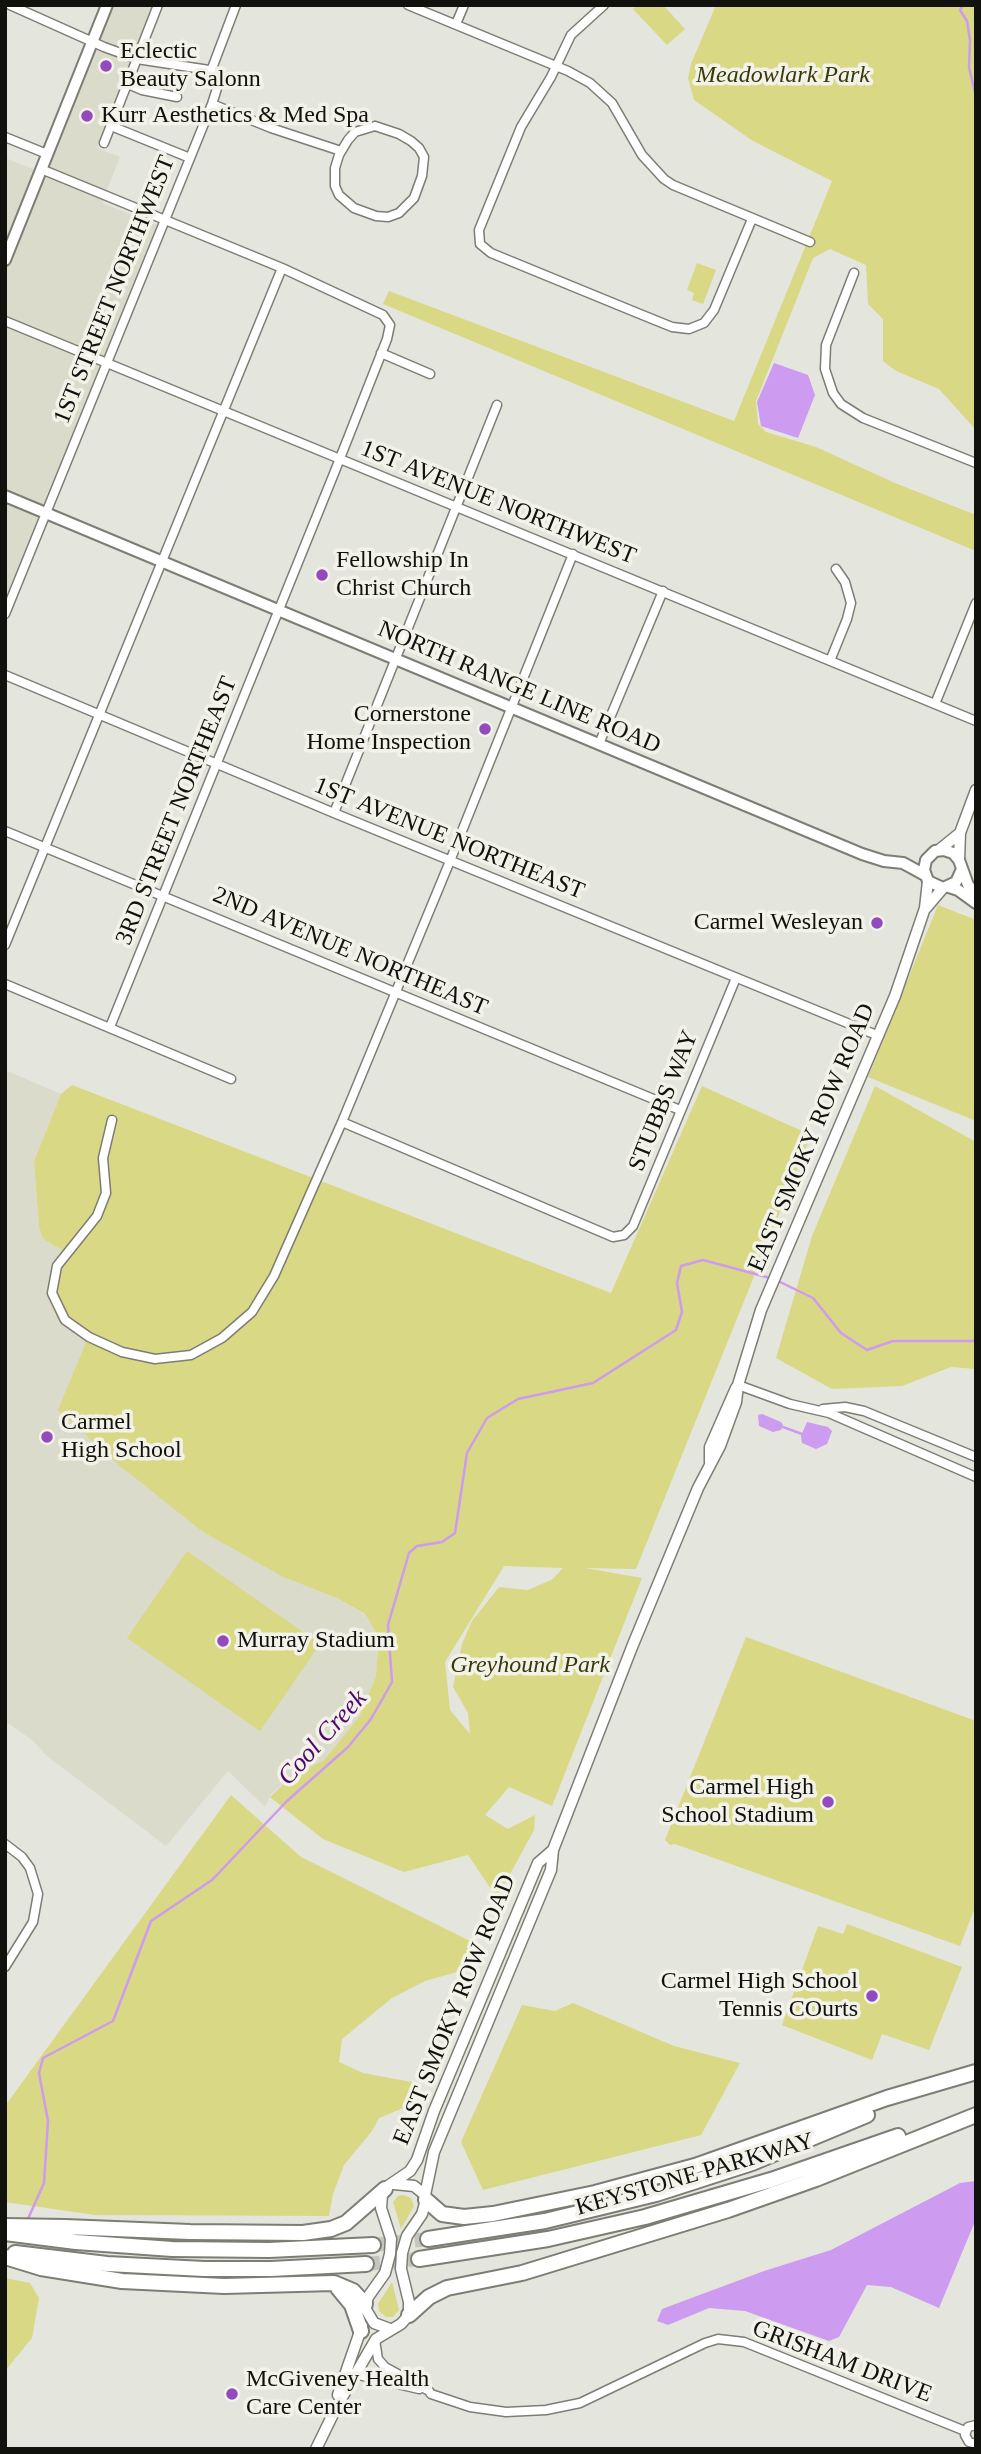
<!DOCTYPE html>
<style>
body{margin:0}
#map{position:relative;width:981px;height:2454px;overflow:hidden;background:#e4e5dc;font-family:"Times New Roman",serif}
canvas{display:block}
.frame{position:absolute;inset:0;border:7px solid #11110e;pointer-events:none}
</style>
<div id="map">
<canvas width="981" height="2454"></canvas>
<div class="frame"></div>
</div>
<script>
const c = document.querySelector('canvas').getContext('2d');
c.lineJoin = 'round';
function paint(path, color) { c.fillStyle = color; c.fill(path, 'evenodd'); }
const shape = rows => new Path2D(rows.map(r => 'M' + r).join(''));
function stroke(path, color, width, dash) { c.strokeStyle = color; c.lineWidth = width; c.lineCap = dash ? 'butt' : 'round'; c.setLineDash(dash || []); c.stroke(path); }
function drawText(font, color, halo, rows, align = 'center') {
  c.font = font + ' "Times New Roman",serif'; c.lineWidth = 7; c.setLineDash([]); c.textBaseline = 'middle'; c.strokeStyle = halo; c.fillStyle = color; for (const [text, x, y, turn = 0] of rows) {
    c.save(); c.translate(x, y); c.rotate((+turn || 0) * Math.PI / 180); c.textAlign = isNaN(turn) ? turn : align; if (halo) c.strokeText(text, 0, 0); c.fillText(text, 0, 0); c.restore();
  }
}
paint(shape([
 [114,5,155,5,97,148,120,157,102,203,157,225,5,601,5,158,46,174],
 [5,1070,61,1094,34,1161,39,1227,43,1239,62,1250,51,1270,75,1334,87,1340,203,1532,283,1577,337,1598,365,1615,379,1638,376,1676,359,1717,324,1760,292,1776,271,1794,265,1807,228,1771,166,1846,47,1756,32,1740,5,1721]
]), '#dadbcb');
paint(shape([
 [638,5,663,5,685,29,667,45,633,9],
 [716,5,976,5,976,430,939,389,896,371,883,361,883,319,868,304,866,265,830,249,813,258,756,401,758,424,766,432,816,447,895,483,976,515,976,551,383,304,389,291,734,421,832,181,753,141,694,100,688,78,691,64],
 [697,263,716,270,703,304,692,300,694,293,687,290],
 [938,905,976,920,976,1121,868,1077],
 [72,1085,611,1293,702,1086,811,1135,636,1569,585,1568,642,1578,552,1806,509,1787,485,1815,508,1829,535,1815,534,1830,497,1898,468,1855,404,1872,323,1839,270,1797,292,1776,324,1760,359,1717,376,1676,379,1638,365,1614,337,1598,283,1577,203,1532,119,1465,58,1410,87,1340,57,1318,49,1295,51,1270,62,1250,43,1239,39,1227,34,1161,61,1094],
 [504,1566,563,1568,553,1579,528,1590,499,1587,472,1621,462,1644,453,1687,468,1713,470,1734,450,1710,445,1662],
 [875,1086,976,1142,976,1369,951,1367,902,1386,832,1389,776,1358,812,1236],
 [187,1551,320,1644,260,1731,127,1638],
 [746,1637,976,1721,976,1905,960,1946,675,1844,670,1845,665,1840],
 [231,1795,301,1857,480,1946,464,1970,425,1981,392,1998,342,2039,339,2062,363,2073,417,2083,408,2106,379,2118,372,2131,344,2165,333,2194,329,2216,95,2215,5,2202,5,2106],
 [847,1924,962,1967,929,2050,882,2034,872,2060,782,2025,818,1926,843,1934],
 [573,2003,674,2046,740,2063,701,2135,483,2190,461,2142,522,2005,555,2011],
 [403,2195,411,2198,414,2206,401,2229,393,2202,398,2196],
 [5,2278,30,2283,39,2298,32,2338,5,2371],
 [392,2282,399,2310,393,2317,386,2317,379,2311,378,2304]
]), '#d9d885');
paint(shape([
 [774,363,808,375,815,395,798,438,761,426,757,402],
 [762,1414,781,1422,783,1425,781,1430,773,1432,759,1426,758,1415],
 [807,1422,828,1427,832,1431,827,1444,816,1449,802,1443,801,1436],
 [976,2181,976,2219,939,2308,891,2287,867,2285,839,2337,829,2341,745,2311,709,2308,668,2325,657,2321,662,2309,764,2271,831,2250,960,2183]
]), '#cd9bef');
stroke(shape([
 [963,5,960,10,967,21,970,40,969,68,976,96],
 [776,1280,813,1298,841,1333,867,1350,893,1341,976,1341],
 [783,1427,802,1434],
 [27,2221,44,2183,48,2121,39,2073,43,2058,113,2021,151,1921,212,1880,287,1801,348,1747,371,1719,392,1682,388,1625,409,1553,417,1546,442,1542,455,1533,467,1453,487,1418,518,1399,593,1383,676,1330,682,1312,677,1283,681,1266,703,1260,770,1278]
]), '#cd9bef', 2.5);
stroke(shape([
 [373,2245,428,2239],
 [366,2264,419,2259]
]), '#c4c5bd', 14, [14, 7]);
const minor = shape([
 [408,5,568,71,590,83,612,103,642,155,664,179,673,185,810,242],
 [604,5,571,35,551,77,521,127,479,230,480,244,491,253,635,312,672,327,689,329,704,323,714,310,752,219],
 [456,24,464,5],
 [211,71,236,5],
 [128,84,142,90,177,97],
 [212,104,271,128,341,151],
 [111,126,190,158],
 [375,126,399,134,411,141,419,148,424,157,422,176,414,198,399,213,388,217,376,216,354,208,339,195,335,186,335,168,339,155,348,140,355,132,375,126],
 [5,137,47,154],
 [104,143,158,5],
 [41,169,282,268,383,315,390,325,387,339,335,471,110,1027],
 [854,273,826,345,825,369,833,393,841,404,863,418,976,463],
 [5,321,976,721],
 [381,353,430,374],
 [5,614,212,104,219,82,209,70,137,59,104,47,10,5],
 [830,661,847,619,851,603,845,582,836,569],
 [5,675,334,813,879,1036],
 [935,704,976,603],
 [599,744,663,591],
 [334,813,497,405],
 [5,831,680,1110],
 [5,945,282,268],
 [5,984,231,1079],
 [112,1120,103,1158,106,1193,97,1216,57,1266,52,1293,65,1320,89,1337,122,1352,155,1359,191,1355,222,1338,252,1312,274,1276,342,1122,450,861,573,554],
 [342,1122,613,1237,624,1235,633,1226,736,978],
 [738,1385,790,1404,829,1413,976,1477],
 [823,1409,845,1407,864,1411,976,1457],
 [5,1844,22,1857,30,1868,38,1894,33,1922,5,1967],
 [375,2340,378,2359,385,2367,429,2391,431,2394,470,2407,506,2412,546,2410,580,2403,705,2343,718,2339,744,2342,965,2431],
 [350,2373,419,2389],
 [976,2425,968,2427,965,2435,969,2442,976,2444]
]);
const tertiary = shape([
 [939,850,960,833],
 [959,860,960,833,976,790],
 [926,908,943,888],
 [710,1462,710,1447,736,1388],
 [425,2195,434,2152,551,1870,553,1850,632,1647,698,1488,720,1446,736,1402,738,1385,761,1310,895,996,925,908,928,881],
 [390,2329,374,2323,365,2308,368,2297,385,2273,390,2254,391,2239,381,2208,382,2195,388,2186,410,2171,417,2160,434,2111,538,1863,553,1850],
 [338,2395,362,2326],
 [316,2449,337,2406,376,2339,401,2324,409,2315,409,2302,401,2269,402,2253,407,2236,422,2214,426,2200,425,2195,414,2186,394,2184]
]);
const secondary = shape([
 [5,260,107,5],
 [5,496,862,854,884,861,903,863,925,875],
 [962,869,956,882,943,888,928,881,924,870,926,860,935,851,944,850,953,853,959,860,968,885,976,894],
 [949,887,958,890,976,903]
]);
const motorway = shape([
 [426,2200,442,2214,464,2217,493,2214,595,2193,695,2166,887,2098,976,2072],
 [5,2226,65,2227,190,2232,303,2233,331,2229,346,2223,385,2189],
 [5,2233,76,2242,172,2249,269,2250,373,2245],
 [428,2239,545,2221,656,2194,752,2163,867,2115],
 [15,2253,107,2264,204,2269,271,2269,366,2264],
 [5,2257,41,2268,122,2281,224,2286,334,2283,353,2291,365,2304],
 [419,2259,548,2239,645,2217,771,2180,898,2136],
 [338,2288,352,2305,361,2331],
 [409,2315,429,2297,447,2288,522,2273,728,2210,816,2179,976,2115]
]);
stroke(minor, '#7d7d75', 11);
stroke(tertiary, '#7d7d75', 13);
stroke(secondary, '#7d7d75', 14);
stroke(motorway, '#7d7d75', 18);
stroke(minor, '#fff', 8);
stroke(tertiary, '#fff', 10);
stroke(secondary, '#fff', 10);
stroke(motorway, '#fff', 14);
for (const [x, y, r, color] of [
 [106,66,7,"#924abc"],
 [87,116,7,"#924abc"],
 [322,575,7,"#924abc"],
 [485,729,7,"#924abc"],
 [877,923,7,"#924abc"],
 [47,1437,7,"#924abc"],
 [223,1641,7,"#924abc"],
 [828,1802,7,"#924abc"],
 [872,1996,7,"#924abc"],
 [232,2394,7,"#924abc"]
]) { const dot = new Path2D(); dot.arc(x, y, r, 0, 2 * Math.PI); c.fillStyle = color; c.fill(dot); stroke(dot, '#f2f2e9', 2.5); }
drawText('24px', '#11110e', '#f2f2e9', [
 ["Eclectic",120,52],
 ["Beauty Salonn",120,80],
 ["Kurr Aesthetics & Med Spa",101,116],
 ["Fellowship In",336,561],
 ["Christ Church",336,589],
 ["Cornerstone",471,715,"right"],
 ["Home Inspection",471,743,"right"],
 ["Carmel Wesleyan",863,923,"right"],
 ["Carmel",61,1423],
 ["High School",61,1451],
 ["Murray Stadium",237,1641],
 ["Carmel High",814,1788,"right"],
 ["School Stadium",814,1816,"right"],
 ["Carmel High School",858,1982,"right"],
 ["Tennis COurts",858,2010,"right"],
 ["McGiveney Health",246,2380],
 ["Care Center",246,2408]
], 'left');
drawText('italic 24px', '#3a390c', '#f2f2e9', [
 ["Meadowlark Park",783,76],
 ["Greyhound Park",530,1666]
]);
drawText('24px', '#11110e', '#f2f2e9', [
 ["1ST STREET NORTHWEST",115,290,-68],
 ["1ST AVENUE NORTHWEST",498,503,22],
 ["NORTH RANGE LINE ROAD",519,688,23],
 ["3RD STREET NORTHEAST",177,811,-68],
 ["1ST AVENUE NORTHEAST",449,839,22],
 ["2ND AVENUE NORTHEAST",350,952,23],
 ["STUBBS WAY",664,1101,-68],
 ["EAST SMOKY ROW ROAD",812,1138,-67],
 ["EAST SMOKY ROW ROAD",455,2010,-68],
 ["KEYSTONE PARKWAY",695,2175,-16],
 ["GRISHAM DRIVE",842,2362,21]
]);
drawText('italic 26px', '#4e066e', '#f2f2e9', [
 ["Cool Creek",323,1738,-48]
]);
</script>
